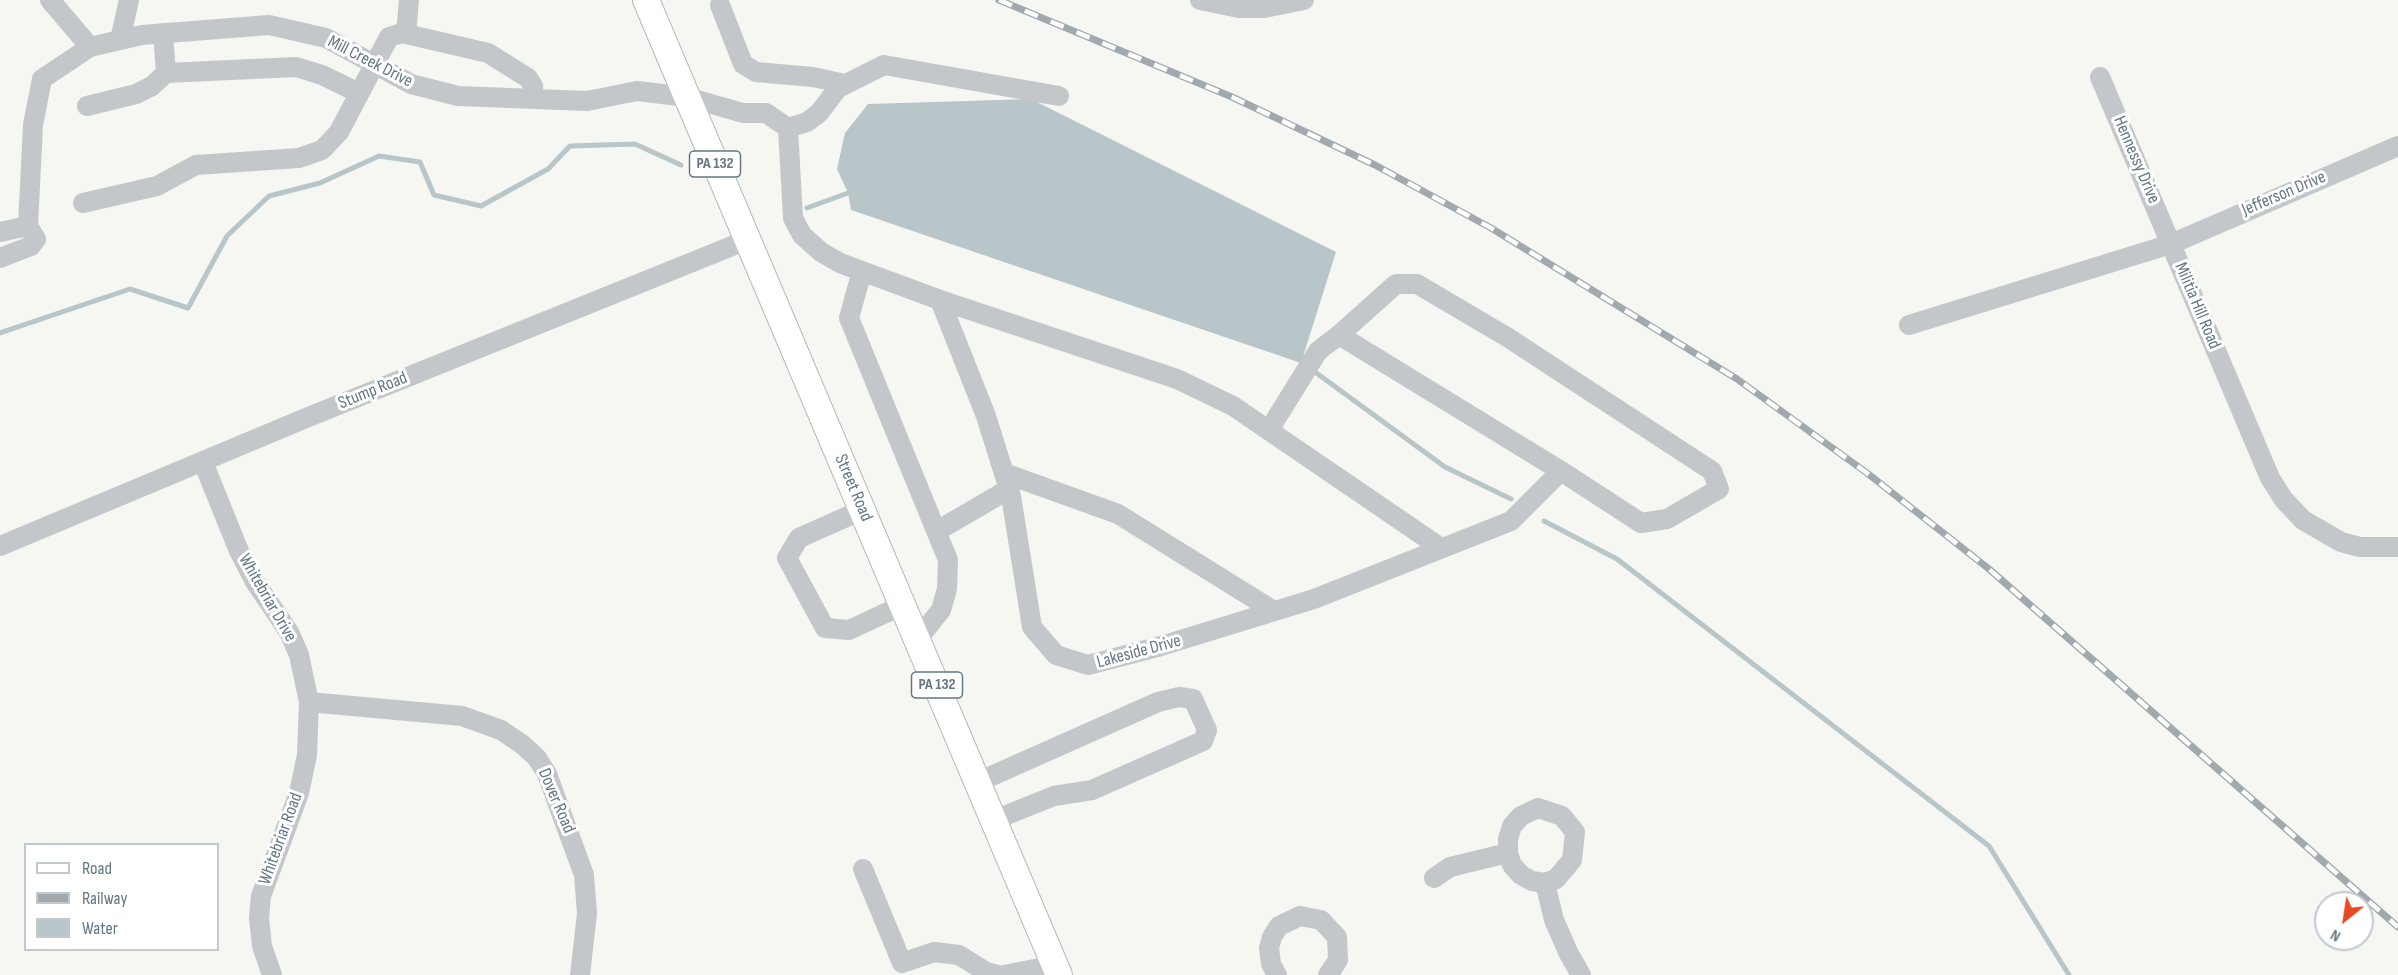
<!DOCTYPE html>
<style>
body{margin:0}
#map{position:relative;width:2398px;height:975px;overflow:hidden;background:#f6f6f2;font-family:"Sofia Sans Condensed",sans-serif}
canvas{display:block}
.legend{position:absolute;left:24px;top:843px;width:195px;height:108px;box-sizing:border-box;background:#fff;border:2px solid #c1c9ce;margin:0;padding:8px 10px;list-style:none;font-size:18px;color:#647784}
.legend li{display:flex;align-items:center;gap:12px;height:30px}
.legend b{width:30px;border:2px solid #c1c9ce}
.north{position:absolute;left:2314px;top:891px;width:60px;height:60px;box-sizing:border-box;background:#fff;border:2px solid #c1c9ce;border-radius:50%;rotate:210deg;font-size:16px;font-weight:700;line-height:24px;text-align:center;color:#647784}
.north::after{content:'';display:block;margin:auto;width:21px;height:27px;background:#e74921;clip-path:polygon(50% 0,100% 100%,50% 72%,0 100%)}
</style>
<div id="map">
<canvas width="2398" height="975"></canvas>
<ul class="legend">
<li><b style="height:8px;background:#fff"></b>Road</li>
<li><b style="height:8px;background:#a1a9ae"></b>Railway</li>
<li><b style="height:16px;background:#b8c6c9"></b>Water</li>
</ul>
<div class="north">N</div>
</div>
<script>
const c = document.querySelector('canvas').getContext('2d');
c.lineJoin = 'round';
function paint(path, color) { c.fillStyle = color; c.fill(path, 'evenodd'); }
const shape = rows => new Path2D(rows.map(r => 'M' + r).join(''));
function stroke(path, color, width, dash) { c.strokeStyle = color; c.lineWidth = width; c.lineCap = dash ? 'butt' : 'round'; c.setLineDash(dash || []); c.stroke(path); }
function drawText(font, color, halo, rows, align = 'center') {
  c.font = font + ' "Sofia Sans Condensed",sans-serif'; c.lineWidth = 6; c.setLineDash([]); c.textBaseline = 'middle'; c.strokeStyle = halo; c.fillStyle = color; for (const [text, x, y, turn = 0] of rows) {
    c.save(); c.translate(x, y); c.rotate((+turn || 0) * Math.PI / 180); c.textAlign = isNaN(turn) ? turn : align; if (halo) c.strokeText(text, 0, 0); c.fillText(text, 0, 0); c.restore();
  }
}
paint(shape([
 [1031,99,1336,252,1301,363,851,210,848,193,837,169,845,133,868,104]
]), '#b8c6c9');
stroke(shape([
 [807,208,848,193],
 [0,333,130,289,188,308,227,236,269,196,320,183,379,156,420,162,434,195,481,206,548,169,570,146,635,144,681,165],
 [1315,372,1445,467,1511,499],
 [1544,521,1617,559,1989,846,2069,975]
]), '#b8c6c9', 5);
const major = shape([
 [646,0,1059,975]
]);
stroke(major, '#b4b9bc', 28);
stroke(shape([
 [50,0,90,47],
 [1200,0,1239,8,1264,8,1304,0],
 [720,5,743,64,756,72,813,77,845,84],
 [163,33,166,73],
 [406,34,409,0],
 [120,40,129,0],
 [2100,77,2270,478,2284,500,2303,520,2341,542,2360,547,2398,547],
 [87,106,136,94,152,86,166,73,296,67,322,75,359,93],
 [788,128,807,122,819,113,838,88,884,65,1059,96],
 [83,203,157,186,196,165,299,158,322,150,339,132,389,37,402,33,488,53,528,78,533,86,534,98],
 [0,232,28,226,33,125,42,79,90,47,120,40,142,35,269,25,326,38,411,84,458,96,587,101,637,91,687,97,743,113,766,113,788,128,793,218,802,235,821,252,840,263,940,300],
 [0,258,31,246,36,239,28,226],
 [862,271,849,318,948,560,947,589,941,610,917,640],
 [1909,325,2171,244,2398,146],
 [1269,430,1318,351,1339,335],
 [203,462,239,551,255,582,289,632,299,655,309,702,307,755,299,793,261,896,259,918,262,946,272,975],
 [1004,473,1118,514,1274,611],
 [862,510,799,538,787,558,825,628,849,630,903,605],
 [937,531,1009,489],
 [0,546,306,418,747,240],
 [1441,548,1233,406,1177,379,940,300,986,416,1011,496,1032,627,1056,655,1088,665,1161,646,1314,599,1511,521,1561,471,1641,523,1667,519,1719,489,1712,471,1507,337,1417,284,1396,284,1339,335,1561,471],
 [309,702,462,716,501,730,523,745,537,758,547,774,584,875,587,913,580,975],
 [978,782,1158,702,1179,697,1193,699,1207,730,1203,741,1092,790,1054,796,994,820],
 [1538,808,1562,816,1575,832,1572,860,1556,879,1545,883,1532,881,1521,875,1512,865,1508,853,1508,839,1512,826,1521,816,1538,808],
 [863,869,902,963,934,952,959,955,986,972,998,975],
 [1434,878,1450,867,1508,853],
 [1545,883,1554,920,1569,954,1581,975],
 [1004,975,1055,965],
 [1277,975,1271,964,1269,948,1272,937,1279,926,1300,916,1321,920,1337,937,1338,960,1328,975]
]), '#c3c7ca', 20);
stroke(major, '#fff', 26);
const rail = shape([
 [999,0,1232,97,1375,165,1491,228,1737,379,1867,473,1989,569,2398,927]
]);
stroke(rail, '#a1a9ae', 7);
stroke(rail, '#fff', 4.5, [14]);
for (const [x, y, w] of [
 [715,164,51],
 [937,685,51]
]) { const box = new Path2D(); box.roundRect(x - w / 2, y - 13, w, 26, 4.5); c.fillStyle = '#fff'; c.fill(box); stroke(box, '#647784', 1.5); }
drawText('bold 16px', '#647784', null, [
 ["PA 132",715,164],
 ["PA 132",937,685]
]);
drawText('18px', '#647784', '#fff', [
 ["Mill Creek Drive",370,62,27],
 ["Hennessy Drive",2136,160,67],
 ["Jefferson Drive",2284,194,-23],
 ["Militia Hill Road",2197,306,67],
 ["Stump Road",373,391,-22],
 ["Street Road",853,488,67],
 ["Whitebriar Drive",267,598,60],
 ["Lakeside Drive",1139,652,-15],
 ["Dover Road",556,801,67],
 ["Whitebriar Road",281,839,-70]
]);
</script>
